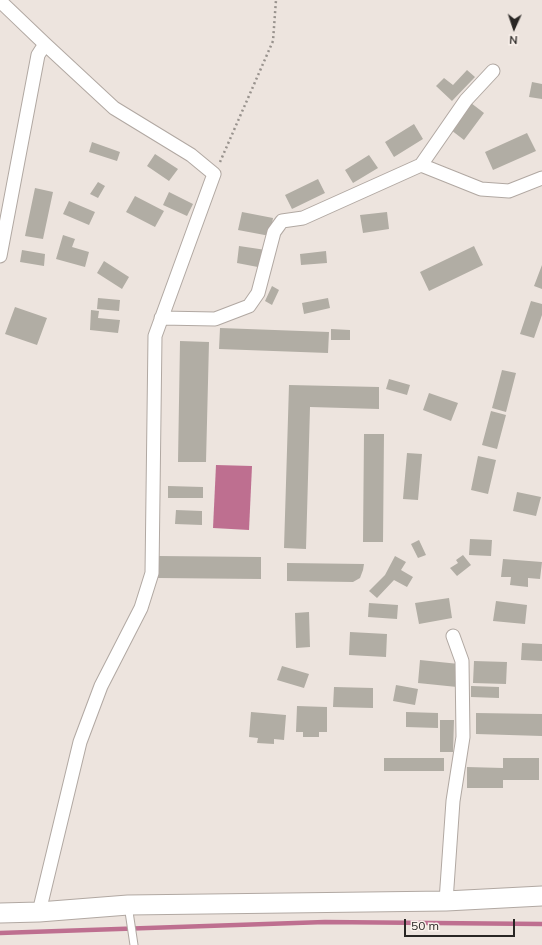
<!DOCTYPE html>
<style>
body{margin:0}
#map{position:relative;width:542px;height:945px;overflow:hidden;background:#ede4de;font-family:Mulish,sans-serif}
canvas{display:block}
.north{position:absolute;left:494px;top:8px;width:40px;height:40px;-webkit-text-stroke:3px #faf1eb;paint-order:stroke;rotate:183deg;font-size:11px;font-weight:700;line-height:16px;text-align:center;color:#292624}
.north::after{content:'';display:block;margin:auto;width:14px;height:18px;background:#292624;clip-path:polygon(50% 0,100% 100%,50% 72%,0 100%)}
.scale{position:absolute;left:404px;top:919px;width:111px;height:18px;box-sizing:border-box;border:2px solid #292624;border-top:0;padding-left:5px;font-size:12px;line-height:14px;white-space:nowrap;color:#292624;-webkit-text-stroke:3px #faf1eb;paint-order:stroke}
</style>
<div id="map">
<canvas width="542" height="945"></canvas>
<div class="north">N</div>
<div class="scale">50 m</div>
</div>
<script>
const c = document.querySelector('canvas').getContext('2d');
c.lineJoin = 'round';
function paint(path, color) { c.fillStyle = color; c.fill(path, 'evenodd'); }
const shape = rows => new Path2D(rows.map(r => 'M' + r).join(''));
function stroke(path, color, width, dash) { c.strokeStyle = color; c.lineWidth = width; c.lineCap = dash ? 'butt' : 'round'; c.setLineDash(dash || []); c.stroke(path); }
paint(shape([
 [216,465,252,466,249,530,213,528]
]), '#be6f90');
stroke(shape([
 [0,933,325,922,542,924]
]), '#be6f90', 4.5);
paint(shape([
 [467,70,475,77,452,101,436,86,444,78,453,85],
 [532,82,542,84,542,99,529,97],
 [471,103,484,113,464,140,451,130],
 [414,124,423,139,394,157,385,142],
 [527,133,536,151,493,170,485,152],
 [92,142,120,152,117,161,89,152],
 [155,154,178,169,169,181,147,166],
 [369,155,378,168,353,183,345,170],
 [318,179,325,193,292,209,285,195],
 [98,182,105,186,98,198,90,194],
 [35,188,53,192,43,239,25,236],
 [169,192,193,204,187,216,163,205],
 [135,196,164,211,155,227,126,212],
 [69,201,95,212,89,225,63,214],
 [242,212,273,218,270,236,238,230],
 [387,212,389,229,363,233,360,215],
 [63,235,75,239,72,247,89,252,85,267,56,259],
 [239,246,266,250,263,268,237,263],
 [474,246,483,265,429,291,420,272],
 [22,250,45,254,44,266,20,262],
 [326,251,327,263,301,265,300,254],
 [104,261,129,277,122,289,97,273],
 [542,265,542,289,534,286],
 [272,286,279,290,272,305,265,301],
 [98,298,120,300,119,311,97,309],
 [328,298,330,308,304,314,302,303],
 [531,301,542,304,542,315,534,338,520,334],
 [15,307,47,318,37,345,5,334],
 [91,310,99,311,98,318,120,320,118,333,90,330],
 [220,328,329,332,328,353,219,349],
 [331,329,350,330,350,340,331,340],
 [180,341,209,342,206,462,178,462],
 [502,370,516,373,506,412,492,408],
 [389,379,410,385,407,395,386,389],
 [289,385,379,387,379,409,310,407,306,549,284,548],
 [429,393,458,403,451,421,423,410],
 [491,411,506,415,497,449,482,445],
 [364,434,384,434,383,542,363,542],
 [407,453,422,454,418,500,403,499],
 [478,456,496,460,488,494,471,490],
 [168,486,203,487,203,498,168,498],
 [517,492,541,497,536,516,513,511],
 [176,510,202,511,202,525,175,524],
 [470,539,492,540,491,556,469,555],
 [419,540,426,555,418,558,411,544],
 [463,555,471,565,457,576,450,568,458,563,456,560],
 [159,556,261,557,261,579,158,578],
 [395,556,406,562,401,570,413,577,407,587,394,580,377,598,369,591,385,575],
 [503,559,542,562,540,579,528,578,528,587,510,585,511,577,501,577],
 [287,563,364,564,363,570,360,578,353,582,287,581],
 [449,598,452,618,419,624,415,603],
 [496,601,527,605,525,624,493,621],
 [369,603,398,605,397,619,368,617],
 [309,612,310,647,296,648,295,613],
 [350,632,387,634,386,657,349,655],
 [522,643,542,644,542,661,521,660],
 [420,660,459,664,457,687,418,683],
 [474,661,507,662,506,684,473,683],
 [282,666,309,674,304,688,277,680],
 [396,685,418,689,415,705,393,701],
 [471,686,499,687,499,698,471,697],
 [334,687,373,688,373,708,333,707],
 [297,706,327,707,327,732,319,732,319,737,303,737,303,732,296,732],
 [251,712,286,715,284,740,274,739,274,744,257,743,258,738,249,737],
 [406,712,438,713,438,728,406,727],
 [476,713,542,714,542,736,476,734],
 [440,720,454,720,453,752,440,752],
 [384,758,444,758,444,771,384,771],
 [503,758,539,758,539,780,503,780,503,788,467,788,467,767,503,768]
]), '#b1ada4');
const service = shape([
 [128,905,134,945]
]);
const minor = shape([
 [0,1,45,44,114,108,191,155,214,174,155,336,152,573,141,608,101,686,80,742,39,912],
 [421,165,481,189,509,191,542,178],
 [0,256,38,55,45,44],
 [161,318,215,319,249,306,258,293,274,232,282,221,303,218,421,165,466,100,493,71],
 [446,901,453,801,463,737,462,661,453,636]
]);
const secondary = shape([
 [0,913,39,912,128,905,446,901,542,896]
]);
stroke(service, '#b1a8a2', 9);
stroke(minor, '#b1a8a2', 15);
stroke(secondary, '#b1a8a2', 21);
stroke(shape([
 [220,162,273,41,276,0]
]), '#98928d', 2.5, [2, 3]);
stroke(service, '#fff', 7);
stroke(minor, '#fff', 13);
stroke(secondary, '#fff', 19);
</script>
